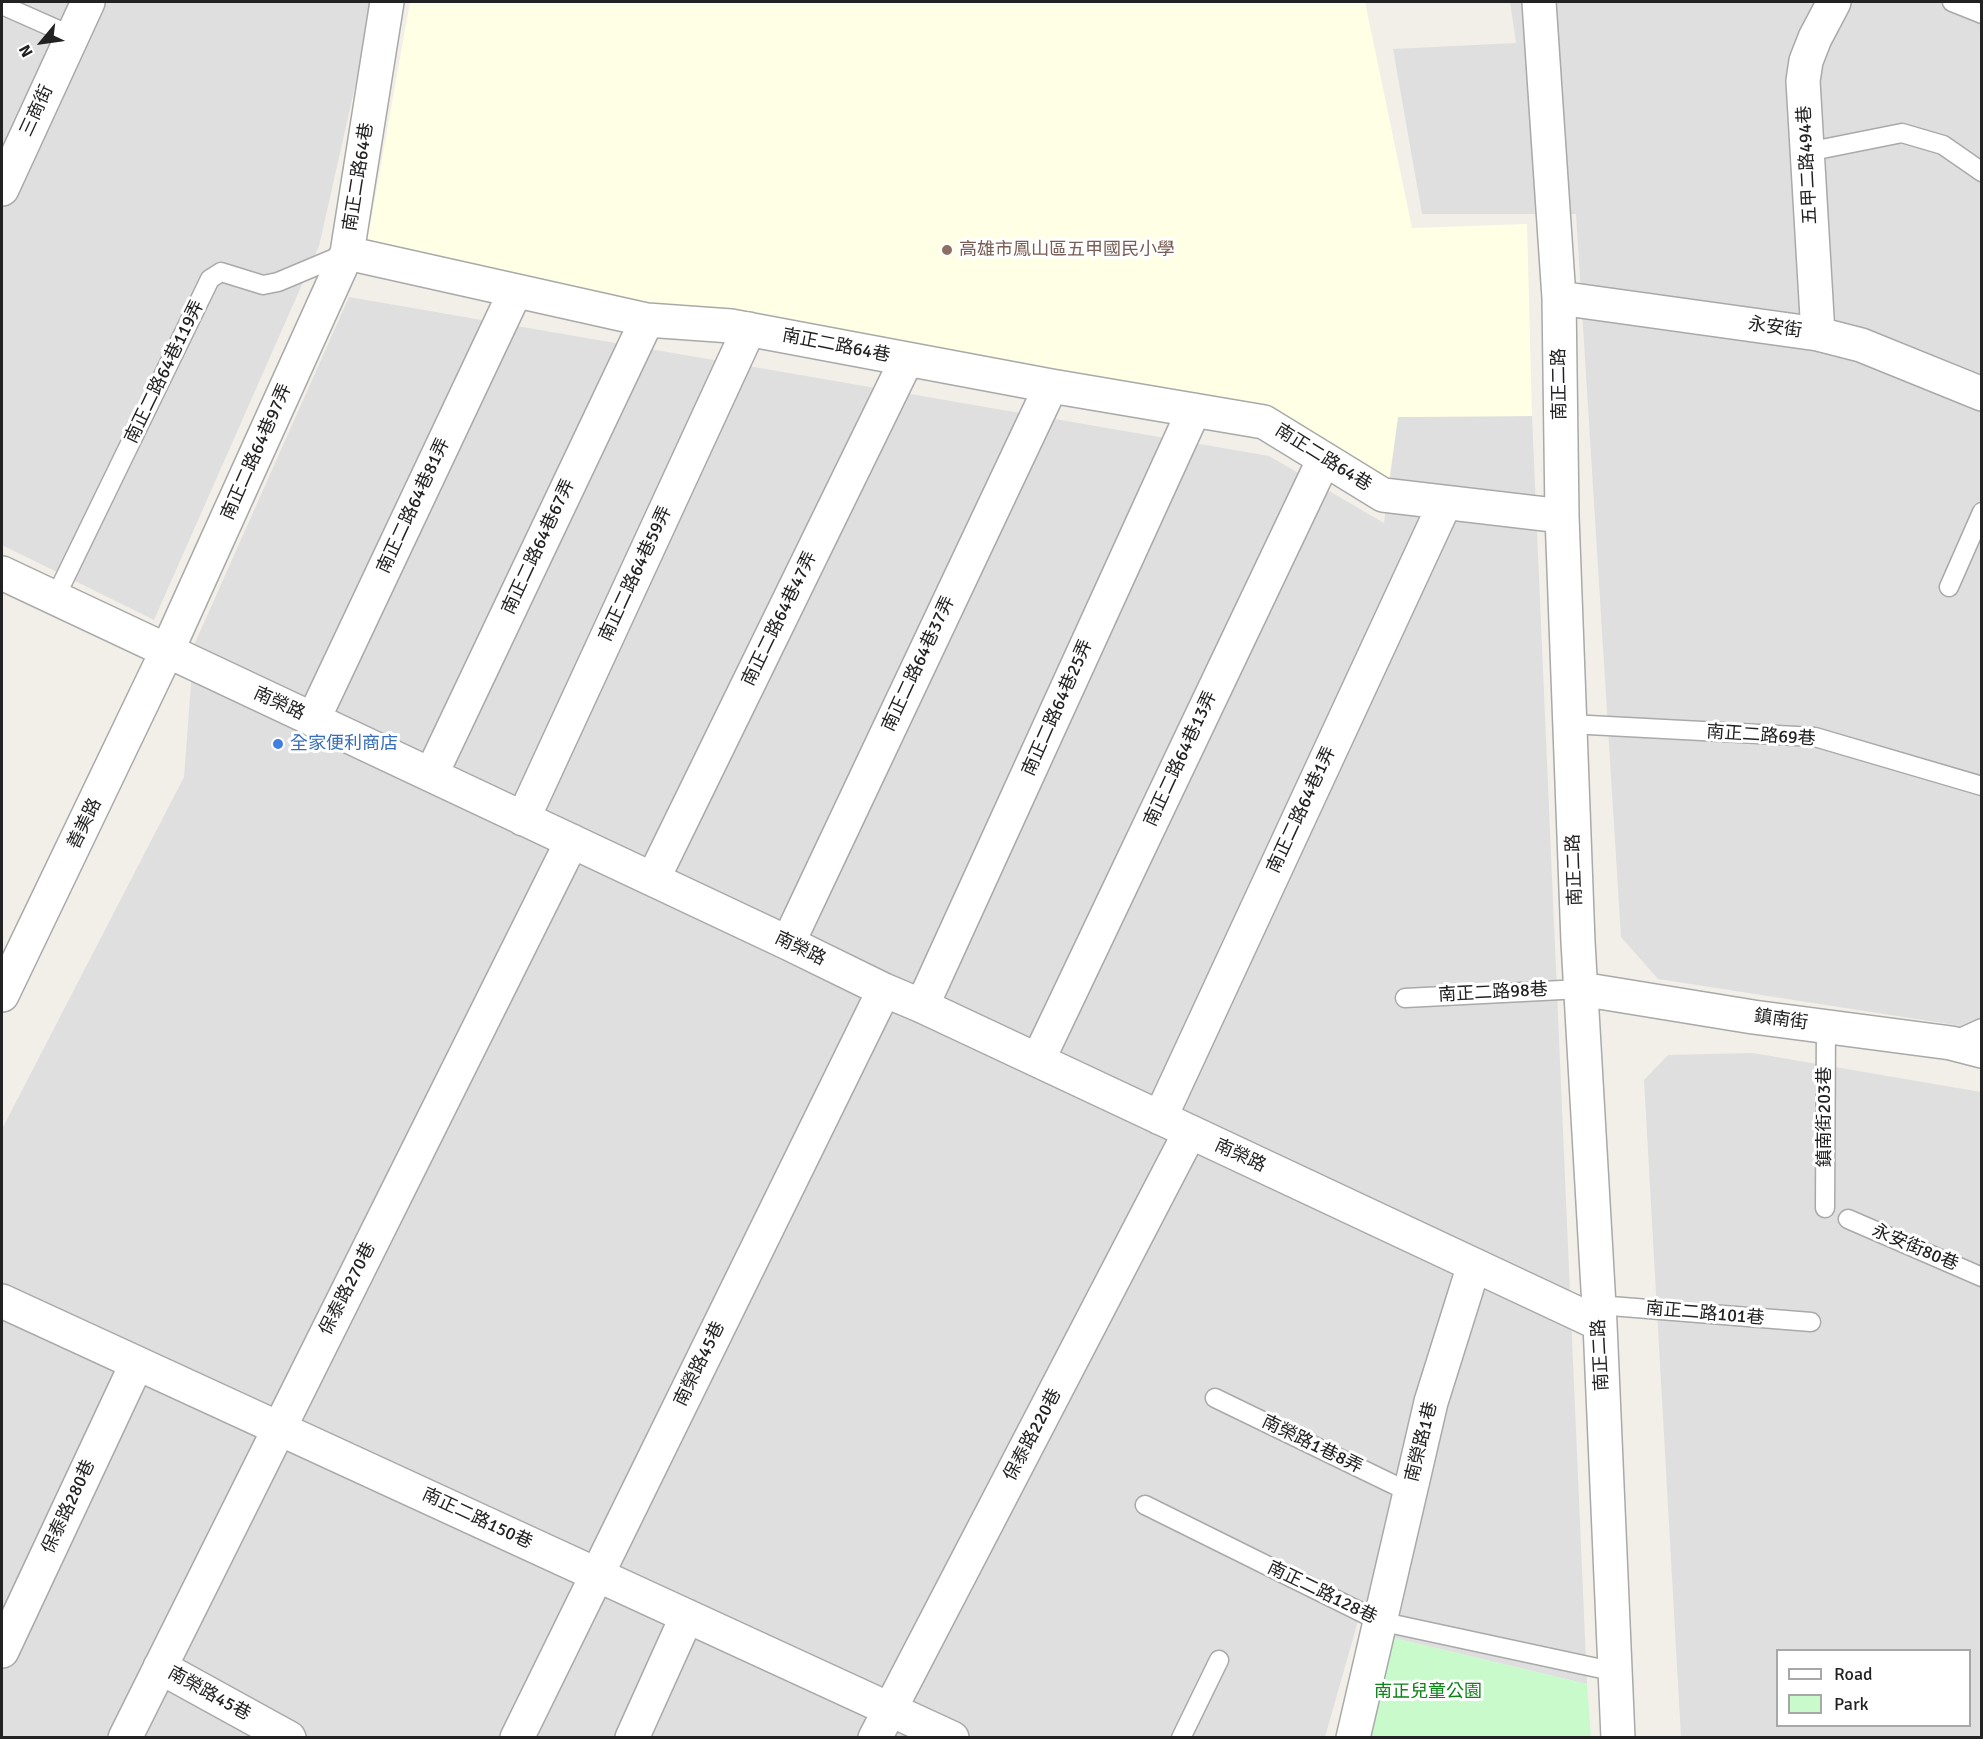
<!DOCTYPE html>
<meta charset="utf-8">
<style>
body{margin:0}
#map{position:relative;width:1983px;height:1739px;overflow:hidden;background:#f2efe9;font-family:Signika,sans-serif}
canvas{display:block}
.frame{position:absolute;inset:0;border:3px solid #222;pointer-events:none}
.legend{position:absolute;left:1776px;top:1649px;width:195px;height:78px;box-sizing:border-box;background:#fff;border:2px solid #a7a7a7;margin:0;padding:8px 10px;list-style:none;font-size:18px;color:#222}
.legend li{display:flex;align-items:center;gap:12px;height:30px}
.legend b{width:30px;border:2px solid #a7a7a7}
.north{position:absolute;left:12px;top:12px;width:60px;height:60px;-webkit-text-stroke:4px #fff;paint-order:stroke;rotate:241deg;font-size:16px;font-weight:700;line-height:24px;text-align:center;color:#222}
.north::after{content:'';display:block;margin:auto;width:21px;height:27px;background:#222;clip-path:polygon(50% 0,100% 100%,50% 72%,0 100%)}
</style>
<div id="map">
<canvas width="1983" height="1739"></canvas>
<div class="frame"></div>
<ul class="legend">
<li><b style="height:8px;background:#fff"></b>Road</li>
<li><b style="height:16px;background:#c8facc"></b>Park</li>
</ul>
<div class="north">N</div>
</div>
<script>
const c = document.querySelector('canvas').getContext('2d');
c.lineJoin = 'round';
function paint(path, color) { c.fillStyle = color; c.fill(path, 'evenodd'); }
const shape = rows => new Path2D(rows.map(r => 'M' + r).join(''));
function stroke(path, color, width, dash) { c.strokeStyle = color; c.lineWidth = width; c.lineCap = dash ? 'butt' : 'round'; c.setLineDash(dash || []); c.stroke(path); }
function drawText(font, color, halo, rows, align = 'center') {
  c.font = font + ' Signika,"Noto Sans TC",sans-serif'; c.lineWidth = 6; c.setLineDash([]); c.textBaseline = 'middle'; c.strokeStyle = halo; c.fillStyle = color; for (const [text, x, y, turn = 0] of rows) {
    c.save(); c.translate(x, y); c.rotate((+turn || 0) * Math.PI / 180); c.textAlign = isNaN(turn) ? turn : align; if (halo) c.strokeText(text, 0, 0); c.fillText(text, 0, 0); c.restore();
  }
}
paint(shape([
 [2,2,374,2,319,246,154,620,2,545],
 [1510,2,1981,2,1981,1029,1658,979,1621,937,1576,214,1422,214,1393,49,1516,43],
 [349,297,1269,456,1384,523,1398,417,1532,416,1587,1684,1394,1638,1358,1621,1325,1737,2,1737,2,1129,184,777,194,645],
 [1753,1053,1981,1092,1981,1737,1681,1737,1644,1080,1668,1055],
 [1778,1650,1970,1650,1970,1726,1778,1726]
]), '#e0dfdf');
paint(shape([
 [410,2,1365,2,1412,228,1527,224,1532,416,1398,417,1387,493,1280,438,362,271]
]), '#ffffe5');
paint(shape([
 [1394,1638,1587,1684,1591,1737,1370,1737]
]), '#c8facc');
const service = shape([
 [1952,2,1982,14],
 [2,5,72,36],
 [1807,152,1902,133,1943,145,1982,172],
 [1949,587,1982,512],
 [55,598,210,279,221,272,263,285,278,282,347,253],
 [1570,724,1815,737,1982,786],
 [1405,998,1581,989],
 [1953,1041,1982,1028],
 [1825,1208,1826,1026],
 [1848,1219,1982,1277],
 [1598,1305,1811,1322],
 [1215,1398,1409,1492],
 [1145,1505,1379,1621,1616,1672],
 [1181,1738,1219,1660]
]);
const minor = shape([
 [387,2,347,253,647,320,731,326,1051,386,1264,422,1383,495,1562,516],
 [1539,2,1559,298,1562,516,1578,942,1600,1324,1618,1738],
 [2,189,88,2],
 [1559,298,1818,334,1861,345,1982,394],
 [1818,334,1803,81,1806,61,1815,38,1834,2],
 [2,573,788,943,884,990,922,1006,1600,1324],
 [313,720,515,292],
 [431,775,647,320],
 [523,819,749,329],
 [653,879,907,359],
 [788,943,1051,386],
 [1581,989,1753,1017,1951,1043,1982,1051],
 [2,995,167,651,347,253],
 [922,1006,1194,410],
 [1038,1060,1324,459],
 [1160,1118,1445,503],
 [2,1301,952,1738],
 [2,1651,137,1363],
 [160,1667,289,1738],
 [125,1738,572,841],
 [517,1738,884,990],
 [632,1738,687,1616],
 [875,1738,1190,1132],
 [1353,1738,1431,1402,1474,1265]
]);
stroke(service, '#a9a9a9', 21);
stroke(minor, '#a9a9a9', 36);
stroke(service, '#fff', 18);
stroke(minor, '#fff', 33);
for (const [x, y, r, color] of [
 [947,250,6,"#8d6e63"],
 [278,744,6,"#3f7fe0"]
]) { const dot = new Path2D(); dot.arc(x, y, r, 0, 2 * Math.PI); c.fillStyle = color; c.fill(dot); stroke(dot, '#fff', 2); }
drawText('18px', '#222', '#fff', [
 ["三商街",37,111,-65],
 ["五甲二路494巷",1808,165,-93],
 ["南正二路64巷",359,177,-81],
 ["永安街",1775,328,8],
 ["南正二路64巷",836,346,11],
 ["南正二路64巷119弄",165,372,-64],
 ["南正二路",1560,384,-91],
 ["南正二路64巷97弄",257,452,-66],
 ["南正二路64巷",1323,458,32],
 ["南正二路64巷81弄",414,506,-65],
 ["南正二路64巷67弄",539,547,-65],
 ["南正二路64巷59弄",636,574,-65],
 ["南正二路64巷47弄",780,619,-64],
 ["南正二路64巷37弄",919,664,-65],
 ["南榮路",279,704,25],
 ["南正二路64巷25弄",1058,708,-66],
 ["南正二路69巷",1761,736,4],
 ["南正二路64巷13弄",1181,759,-65],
 ["南正二路64巷1弄",1302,810,-65],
 ["善美路",85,824,-64],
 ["南正二路",1575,870,-92],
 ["南榮路",800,949,26],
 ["南正二路98巷",1493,993,-3],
 ["鎮南街",1781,1020,8],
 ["鎮南街203巷",1825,1117,-90],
 ["南榮路",1240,1156,25],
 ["永安街80巷",1915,1248,23],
 ["保泰路270巷",348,1289,-63],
 ["南正二路101巷",1705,1314,5],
 ["南正二路",1601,1355,-93],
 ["南榮路45巷",700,1364,-64],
 ["保泰路220巷",1033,1435,-62],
 ["南榮路1巷",1422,1442,-76],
 ["南榮路1巷8弄",1312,1445,26],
 ["保泰路280巷",69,1507,-65],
 ["南正二路150巷",477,1519,25],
 ["南正二路128巷",1322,1593,26],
 ["南榮路45巷",209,1694,29]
]);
drawText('18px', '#785e54', '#fff', [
 ["高雄市鳳山區五甲國民小學",959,250]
], 'left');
drawText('18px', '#366cbe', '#fff', [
 ["全家便利商店",290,744]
], 'left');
drawText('18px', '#0c8416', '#fff', [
 ["南正兒童公園",1428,1692]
]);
</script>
